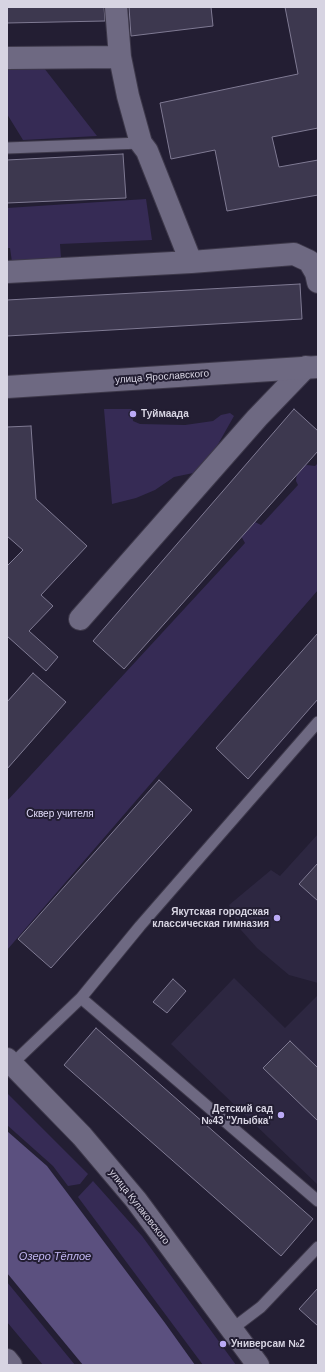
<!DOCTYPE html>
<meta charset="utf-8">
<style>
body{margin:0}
#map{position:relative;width:325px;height:1372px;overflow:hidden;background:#231e33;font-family:Helvetica,sans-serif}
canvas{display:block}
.frame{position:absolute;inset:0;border:8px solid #d7d4e2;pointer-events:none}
</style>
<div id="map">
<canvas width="325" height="1372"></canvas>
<div class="frame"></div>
</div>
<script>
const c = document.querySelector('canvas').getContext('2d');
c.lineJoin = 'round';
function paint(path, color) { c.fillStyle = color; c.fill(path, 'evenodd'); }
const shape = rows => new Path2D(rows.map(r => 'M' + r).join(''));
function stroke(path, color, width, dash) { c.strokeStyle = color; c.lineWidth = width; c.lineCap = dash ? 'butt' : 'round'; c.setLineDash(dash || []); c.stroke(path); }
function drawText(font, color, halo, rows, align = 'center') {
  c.font = font + ' Helvetica,sans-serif'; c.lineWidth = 4; c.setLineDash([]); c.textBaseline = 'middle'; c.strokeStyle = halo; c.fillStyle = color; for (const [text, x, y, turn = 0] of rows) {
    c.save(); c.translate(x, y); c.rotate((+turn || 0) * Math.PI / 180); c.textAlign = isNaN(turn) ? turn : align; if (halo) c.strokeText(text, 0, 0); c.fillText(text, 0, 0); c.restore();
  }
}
paint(shape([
 [318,834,318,983,289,975,257,948,241,930,229,905,271,870,280,876],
 [234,978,285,1028,318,995,318,1185,171,1044]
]), '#2d2741');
paint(shape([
 [44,68,97,136,23,140,7,114,7,69],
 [146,199,152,240,60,244,61,258,12,262,10,248,7,248,7,208],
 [104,409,132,409,133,421,140,424,185,425,213,421,221,415,230,413,234,416,217,446,198,472,174,477,155,490,136,498,112,504],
 [318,463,318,590,7,950,7,801,245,543,241,536,255,522,261,525,298,485,296,481,297,472,303,466,307,465,315,466],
 [7,1093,88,1174,80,1184,68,1186,53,1166,7,1125],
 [93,1181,142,1236,236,1365,203,1365,78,1197],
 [7,1282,75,1365,43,1365,7,1322]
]), '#362b55');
paint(shape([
 [7,1131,47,1166,165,1323,195,1365,83,1365,7,1273]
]), '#5b507f');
const building = shape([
 [7,7,104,7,105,21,7,23,7,7],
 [129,7,211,7,213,26,131,36,129,7],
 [285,7,318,7,318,128,272,137,279,167,318,160,318,195,227,211,215,150,171,159,160,103,298,74,285,7],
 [123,154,126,198,7,203,7,160,123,154],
 [300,284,302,319,7,336,7,300,300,284],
 [294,409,318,431,318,451,124,669,93,641,294,409],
 [31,426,36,499,87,546,41,595,53,606,29,631,58,657,46,671,7,636,7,566,23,550,7,536,7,427,31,426],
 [318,633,318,699,248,779,216,748,318,633],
 [33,673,66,702,7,769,7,702,33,673],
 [159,780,192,810,51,968,18,939,159,780],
 [318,863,318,901,299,884,318,863],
 [173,979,186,991,167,1013,153,1002,173,979],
 [96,1028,313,1219,281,1256,64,1065,96,1028],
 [290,1041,318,1068,318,1121,263,1068,290,1041],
 [318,1288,318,1326,299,1309,318,1288]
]);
paint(building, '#3d384f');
stroke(building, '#7f7a93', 1);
const service = shape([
 [7,148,141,143],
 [318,722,140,926,81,998,318,1201],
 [12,1064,81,998],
 [232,1329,261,1307,318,1247]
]);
const minor = shape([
 [116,7,120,57,128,96,141,143,147,151,191,262,294,254,309,261,316,273,318,282],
 [7,58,120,57],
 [7,272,191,262],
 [80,619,257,418,306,367],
 [7,1360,11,1365]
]);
const tertiary = shape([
 [7,387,318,367],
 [7,1059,82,1136,136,1200,258,1365]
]);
stroke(service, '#3d384a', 13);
stroke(minor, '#3d384a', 24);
stroke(tertiary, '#3d384a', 24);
stroke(service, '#6e6982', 11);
stroke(minor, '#6e6982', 22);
stroke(tertiary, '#6e6982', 22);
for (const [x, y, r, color] of [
 [133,414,4,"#bbaaf6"],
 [277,918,4,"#bbaaf6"],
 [281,1115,4,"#bbaaf6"],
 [223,1344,4,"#bbaaf6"]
]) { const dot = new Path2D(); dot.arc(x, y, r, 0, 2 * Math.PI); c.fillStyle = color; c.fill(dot); stroke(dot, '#231e33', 1.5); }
drawText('10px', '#d7d4e2', '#231e33', [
 ["улица Ярославского",162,377,-4],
 ["улица Кулаковского",139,1207,52]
]);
drawText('bold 10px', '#d7d4e2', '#231e33', [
 ["Туймаада",141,414],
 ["Якутская городская",269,912,"right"],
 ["классическая гимназия",269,924,"right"],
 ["Детский сад",273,1109,"right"],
 ["№43 \"Улыбка\"",273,1121,"right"],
 ["Универсам №2",231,1344]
], 'left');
drawText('10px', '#e1dbfa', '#231e33', [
 ["Сквер учителя",60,814]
]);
drawText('italic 11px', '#c3b7f3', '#231e33', [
 ["Озеро Тёплое",55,1257]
]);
</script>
